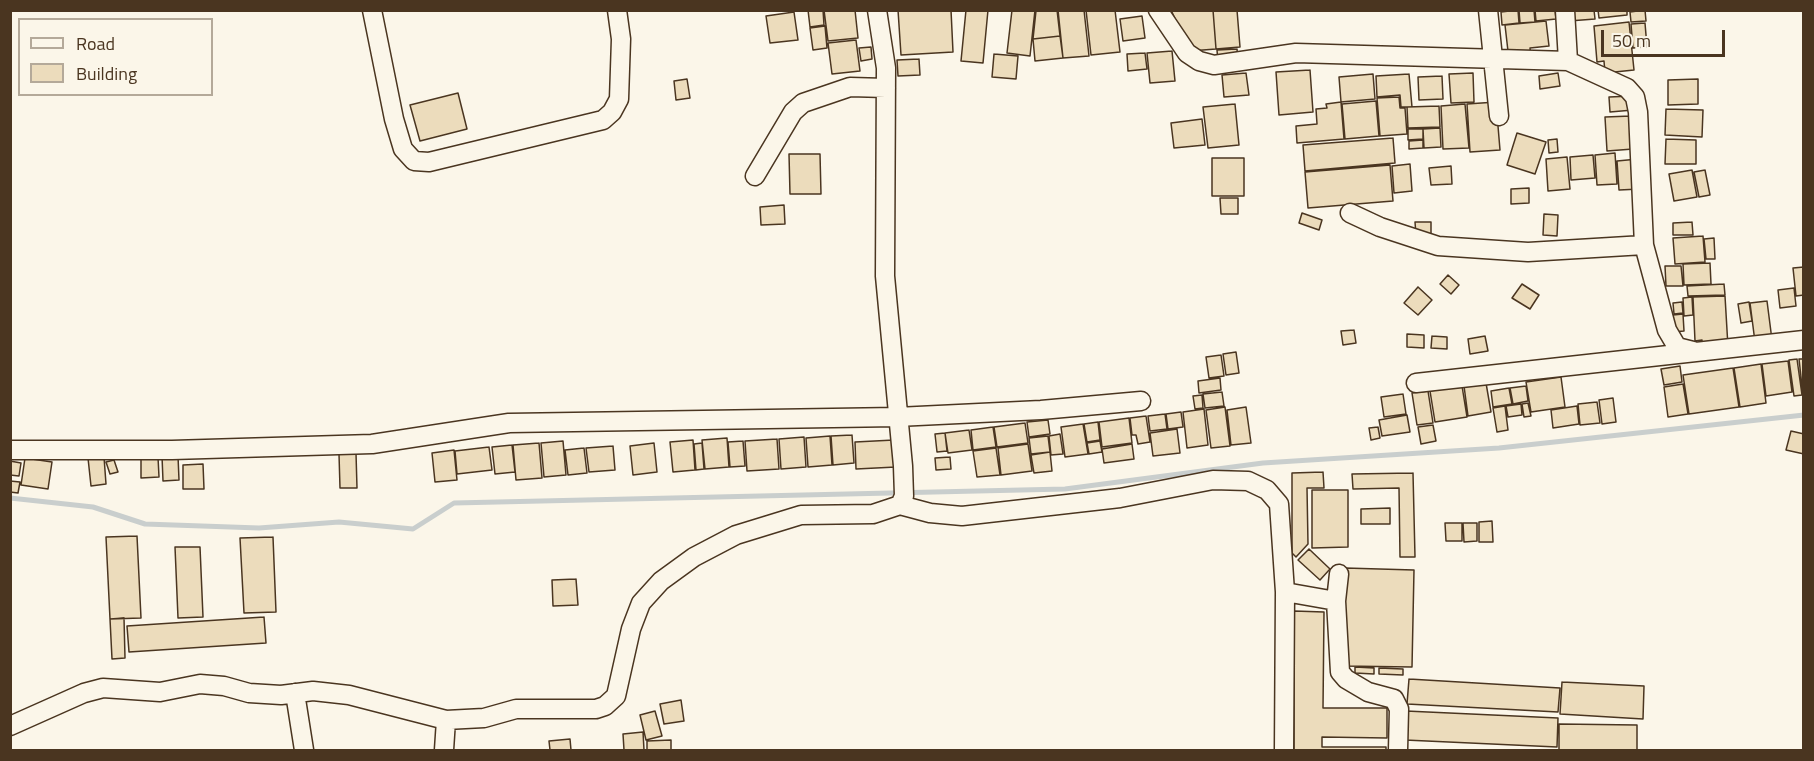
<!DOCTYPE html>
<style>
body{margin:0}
#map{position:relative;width:1814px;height:761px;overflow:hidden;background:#fbf6e9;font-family:"Titillium Web",sans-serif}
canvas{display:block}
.frame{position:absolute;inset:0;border:12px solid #4a3520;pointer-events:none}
.legend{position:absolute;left:18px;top:18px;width:195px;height:78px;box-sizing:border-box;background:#fbf6e9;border:2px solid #b4a999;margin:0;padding:8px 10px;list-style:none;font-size:18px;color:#4a3520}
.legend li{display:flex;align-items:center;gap:12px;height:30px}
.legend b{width:30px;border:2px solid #b4a999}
.scale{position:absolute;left:1601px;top:30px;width:124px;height:27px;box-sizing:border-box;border:3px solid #4a3520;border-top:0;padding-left:8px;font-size:18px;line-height:21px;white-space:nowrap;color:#4a3520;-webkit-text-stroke:4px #fbf6e9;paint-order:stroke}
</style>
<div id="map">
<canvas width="1814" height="761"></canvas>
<div class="frame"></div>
<ul class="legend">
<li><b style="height:8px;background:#fbf6e9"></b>Road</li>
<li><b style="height:16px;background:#ecdcbc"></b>Building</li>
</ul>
<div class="scale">50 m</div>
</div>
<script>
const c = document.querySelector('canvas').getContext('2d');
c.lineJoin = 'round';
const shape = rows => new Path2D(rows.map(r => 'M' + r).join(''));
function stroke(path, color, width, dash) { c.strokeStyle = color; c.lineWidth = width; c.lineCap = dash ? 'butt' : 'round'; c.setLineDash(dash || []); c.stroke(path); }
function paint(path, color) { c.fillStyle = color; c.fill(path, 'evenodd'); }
stroke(shape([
 [10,498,93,507,145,524,259,528,339,522,413,529,454,503,1065,489,1263,463,1499,448,1804,415]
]), '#c9cecd', 5);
const building = shape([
 [808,10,823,10,824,25,810,27,808,10],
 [824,10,855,10,858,38,828,41,824,10],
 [898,10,951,10,953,52,901,55,898,10],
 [966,10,988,10,983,63,961,61,966,10],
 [1012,10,1035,10,1030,56,1007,53,1012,10],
 [1057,10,1060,36,1033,39,1036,11,1057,10],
 [1058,10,1084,10,1089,56,1063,58,1058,10],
 [1086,10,1115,10,1120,52,1091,55,1086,10],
 [1171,10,1213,10,1216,49,1190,51,1171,10],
 [1213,10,1237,10,1240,47,1216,49,1213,10],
 [1518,10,1519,23,1502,25,1501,12,1518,10],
 [1519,10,1534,10,1535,22,1520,23,1519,10],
 [1535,10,1555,10,1556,19,1536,21,1535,10],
 [1568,10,1594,10,1595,19,1569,21,1568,10],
 [1598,10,1627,10,1627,15,1599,18,1598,10],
 [1645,10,1646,21,1631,22,1630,12,1645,10],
 [794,12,798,40,770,43,766,16,794,12],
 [1142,16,1145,38,1123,41,1120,19,1142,16],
 [1546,21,1549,46,1530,48,1531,57,1509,60,1505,25,1546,21],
 [1629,22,1634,70,1605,73,1604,61,1597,62,1594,26,1629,22],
 [1645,23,1647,47,1633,48,1631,24,1645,23],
 [825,26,827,48,813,50,810,28,825,26],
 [1060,36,1063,58,1035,61,1033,39,1060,36],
 [856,40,860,71,832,74,828,43,856,40],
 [871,47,872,59,861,61,859,48,871,47],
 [1237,49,1238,61,1218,62,1217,50,1237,49],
 [1172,51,1175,81,1150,83,1147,53,1172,51],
 [1145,53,1147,69,1128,71,1127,54,1145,53],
 [994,54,1018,56,1016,79,992,77,994,54],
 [919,59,920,75,898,76,897,60,919,59],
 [1310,70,1313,112,1279,115,1276,72,1310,70],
 [1246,73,1249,95,1224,97,1222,75,1246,73],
 [1473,73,1474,102,1451,103,1449,74,1473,73],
 [1558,73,1560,86,1540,89,1539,76,1558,73],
 [1373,74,1375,99,1341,102,1339,77,1373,74],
 [1409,74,1412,107,1401,107,1400,95,1377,97,1376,76,1409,74],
 [1442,76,1443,99,1419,100,1418,77,1442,76],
 [687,79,690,98,676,100,674,81,687,79],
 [1698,79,1698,104,1668,105,1668,80,1698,79],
 [458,93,467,129,420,141,410,105,458,93],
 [1632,96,1633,110,1610,112,1609,97,1632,96],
 [1399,97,1400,108,1405,108,1407,134,1380,136,1377,98,1399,97],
 [1376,101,1379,136,1345,139,1342,104,1376,101],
 [1341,102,1344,139,1297,143,1296,126,1317,124,1316,109,1327,108,1326,104,1341,102],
 [1496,102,1500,150,1470,152,1467,104,1496,102],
 [1235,104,1239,145,1208,148,1203,107,1235,104],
 [1465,104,1469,148,1443,149,1441,106,1465,104],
 [1439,106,1440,127,1408,128,1407,107,1439,106],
 [1666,109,1703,110,1702,137,1665,135,1666,109],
 [1631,116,1633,149,1607,151,1605,117,1631,116],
 [1202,119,1205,145,1174,148,1171,123,1202,119],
 [1440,128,1441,147,1424,148,1423,129,1440,128],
 [1408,129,1423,129,1423,139,1408,140,1408,129],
 [1517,133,1546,142,1535,174,1507,165,1517,133],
 [1393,138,1395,163,1305,171,1303,145,1393,138],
 [1557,139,1558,152,1549,153,1548,140,1557,139],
 [1666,139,1696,140,1696,164,1665,164,1666,139],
 [1423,140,1423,148,1409,149,1409,141,1423,140],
 [1615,153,1617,184,1597,185,1595,155,1615,153],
 [789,154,820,154,821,194,790,194,789,154],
 [1593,155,1595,178,1571,180,1570,157,1593,155],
 [1567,157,1570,189,1548,191,1546,159,1567,157],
 [1212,158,1244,158,1244,196,1212,196,1212,158],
 [1638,159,1640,189,1619,190,1617,161,1638,159],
 [1410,164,1412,191,1394,193,1392,166,1410,164],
 [1390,165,1393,201,1308,208,1305,172,1390,165],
 [1451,166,1452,184,1431,185,1429,168,1451,166],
 [1692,170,1697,197,1674,201,1669,174,1692,170],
 [1705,170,1710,195,1699,197,1694,172,1705,170],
 [1529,188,1529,203,1511,204,1511,189,1529,188],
 [1220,198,1238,198,1238,214,1221,214,1220,198],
 [784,205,785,224,761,225,760,207,784,205],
 [1302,213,1322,220,1319,230,1299,223,1302,213],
 [1544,214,1558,215,1557,236,1543,235,1544,214],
 [1415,222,1431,222,1431,235,1416,235,1415,222],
 [1692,222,1693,235,1673,235,1673,223,1692,222],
 [1703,236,1705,262,1675,264,1673,238,1703,236],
 [1714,238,1715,259,1706,259,1704,239,1714,238],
 [1710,263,1711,284,1684,285,1683,264,1710,263],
 [1665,266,1681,266,1683,286,1666,286,1665,266],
 [1804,267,1804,295,1796,296,1793,268,1804,267],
 [1448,275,1459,285,1451,294,1440,284,1448,275],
 [1522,284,1539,295,1530,309,1512,298,1522,284],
 [1724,284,1725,295,1688,296,1687,286,1724,284],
 [1418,287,1432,300,1418,315,1404,303,1418,287],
 [1794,288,1796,306,1780,308,1778,290,1794,288],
 [1725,296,1728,347,1702,348,1702,340,1695,341,1693,297,1725,296],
 [1692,297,1693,315,1684,316,1683,298,1692,297],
 [1767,301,1772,340,1755,342,1750,303,1767,301],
 [1682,302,1683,313,1674,314,1673,303,1682,302],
 [1749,302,1752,321,1741,323,1738,304,1749,302],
 [1683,314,1684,331,1674,332,1673,315,1683,314],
 [1354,330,1356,343,1343,345,1341,331,1354,330],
 [1407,334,1424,335,1424,348,1407,347,1407,334],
 [1432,336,1447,337,1447,349,1431,348,1432,336],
 [1485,336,1488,351,1470,354,1468,339,1485,336],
 [1236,352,1239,373,1226,375,1223,354,1236,352],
 [1221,355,1224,376,1209,378,1206,357,1221,355],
 [1797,359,1802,395,1794,396,1789,360,1797,359],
 [1799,359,1804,359,1804,395,1803,395,1799,359],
 [1788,361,1792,392,1766,396,1762,364,1788,361],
 [1761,364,1766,403,1740,407,1734,368,1761,364],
 [1680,366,1682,382,1664,385,1661,369,1680,366],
 [1733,368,1739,407,1689,414,1683,375,1733,368],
 [1561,377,1565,407,1531,412,1526,382,1561,377],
 [1220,378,1221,390,1199,393,1198,381,1220,378],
 [1486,383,1491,412,1468,416,1464,386,1486,383],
 [1683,384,1688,414,1668,417,1664,387,1683,384],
 [1462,386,1467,417,1435,422,1430,391,1462,386],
 [1526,386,1528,401,1513,404,1510,388,1526,386],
 [1509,388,1512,404,1493,407,1491,391,1509,388],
 [1428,391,1433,423,1417,425,1412,393,1428,391],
 [1222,392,1224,406,1205,408,1203,394,1222,392],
 [1403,394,1406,414,1384,417,1381,397,1403,394],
 [1202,395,1203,408,1195,409,1193,396,1202,395],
 [1613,398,1616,422,1602,424,1599,400,1613,398],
 [1597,402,1600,423,1580,425,1578,404,1597,402],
 [1528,403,1531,416,1524,417,1522,404,1528,403],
 [1521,404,1522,415,1508,417,1506,406,1521,404],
 [1505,406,1508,430,1497,432,1493,408,1505,406],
 [1577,406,1579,424,1553,428,1551,410,1577,406],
 [1225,407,1230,446,1211,448,1206,410,1225,407],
 [1246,407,1251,443,1231,445,1227,410,1246,407],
 [1204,409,1208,445,1187,448,1183,412,1204,409],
 [1181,412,1183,427,1168,429,1166,414,1181,412],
 [1165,414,1167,429,1150,431,1148,416,1165,414],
 [1407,415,1410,432,1382,436,1379,420,1407,415],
 [1146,416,1150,442,1138,444,1136,435,1132,435,1130,418,1146,416],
 [1129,418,1132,443,1102,447,1099,422,1129,418],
 [1048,420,1050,434,1029,437,1027,422,1048,420],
 [1098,422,1100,440,1087,442,1084,424,1098,422],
 [1025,423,1028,443,997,447,994,427,1025,423],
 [1083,424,1088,454,1065,457,1061,427,1083,424],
 [1433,425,1436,441,1421,444,1418,427,1433,425],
 [993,427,996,447,973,450,971,430,993,427],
 [1378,427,1380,438,1371,440,1369,428,1378,427],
 [1177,429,1180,453,1153,456,1150,433,1177,429],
 [969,430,972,450,948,453,945,433,969,430],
 [1791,431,1804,434,1804,454,1786,450,1791,431],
 [945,433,947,451,937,452,935,434,945,433],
 [1060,434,1063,454,1051,455,1049,436,1060,434],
 [852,435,854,463,833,465,831,436,852,435],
 [830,436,832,465,808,467,806,438,830,436],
 [1048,436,1050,452,1031,454,1029,438,1048,436],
 [804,437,806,467,781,469,779,439,804,437],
 [727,438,729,467,705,469,702,440,727,438],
 [777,439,779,469,747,471,745,441,777,439],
 [693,440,695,470,673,472,670,442,693,440],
 [894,440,896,467,856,469,855,442,894,440],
 [563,441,566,475,544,477,541,443,563,441],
 [743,441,745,466,730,467,728,442,743,441],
 [1100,441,1102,452,1089,454,1087,443,1100,441],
 [539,443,542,478,516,480,513,445,539,443],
 [654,443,657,472,633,475,630,446,654,443],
 [702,443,704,469,696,470,694,444,702,443],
 [1028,444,1032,471,1001,475,998,448,1028,444],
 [1132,444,1134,459,1104,463,1102,449,1132,444],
 [512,445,515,472,495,474,492,447,512,445],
 [613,446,615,470,589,472,586,448,613,446],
 [489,447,492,470,457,474,455,451,489,447],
 [584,448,587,473,568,475,565,450,584,448],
 [996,448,1000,475,977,477,973,451,996,448],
 [454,450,457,480,435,482,432,453,454,450],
 [1050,452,1052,471,1034,473,1031,455,1050,452],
 [356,453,357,488,340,488,339,454,356,453],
 [162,456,178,456,179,480,163,481,162,456],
 [104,457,106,484,91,486,88,458,104,457],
 [158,457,159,477,141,478,141,458,158,457],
 [950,457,951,469,936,470,935,458,950,457],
 [25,458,52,462,48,489,21,485,25,458],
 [114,460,118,472,110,474,106,462,114,460],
 [10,461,21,463,19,476,10,475,10,461],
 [203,464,204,489,183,489,183,465,203,464],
 [1323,472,1324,488,1307,488,1308,544,1296,557,1292,553,1292,473,1323,472],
 [1413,473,1415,557,1400,557,1399,488,1353,489,1352,474,1413,473],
 [10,481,20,482,18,493,10,492,10,481],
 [1312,490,1348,490,1348,547,1312,548,1312,490],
 [1390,508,1390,524,1361,524,1361,509,1390,508],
 [1492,521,1493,542,1479,542,1479,522,1492,521],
 [1445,523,1462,523,1462,541,1446,541,1445,523],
 [1463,523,1477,523,1477,541,1464,542,1463,523],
 [137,536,141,618,110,619,106,537,137,536],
 [273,537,276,612,244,613,240,538,273,537],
 [175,547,200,547,203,617,178,618,175,547],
 [1309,549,1330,569,1320,580,1298,560,1309,549],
 [1345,568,1414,570,1412,667,1343,666,1345,568],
 [576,579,578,605,553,606,552,580,576,579],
 [1294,611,1324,612,1323,708,1387,708,1387,738,1322,737,1322,747,1386,747,1386,750,1294,750,1294,611],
 [264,617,266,643,129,652,127,626,264,617],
 [124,618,125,658,112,659,110,619,124,618],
 [1355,667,1374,668,1374,674,1355,673,1355,667],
 [1379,668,1403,669,1403,675,1379,674,1379,668],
 [1409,679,1560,688,1558,712,1407,704,1409,679],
 [1562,682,1644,686,1643,719,1560,714,1562,682],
 [681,700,684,721,664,724,660,704,681,700],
 [655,711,662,736,646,740,640,715,655,711],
 [1406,711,1558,718,1557,747,1405,740,1406,711],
 [1559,724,1637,725,1637,750,1559,750,1559,724],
 [643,732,644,750,624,750,623,734,643,732],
 [570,739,571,750,550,750,549,741,570,739],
 [671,740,671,750,647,750,647,741,671,740]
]);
paint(building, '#ecdcbc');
stroke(building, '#4a3520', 1.5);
const minor = shape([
 [372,10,394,119,403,149,414,161,429,162,603,120,612,112,619,99,621,39,617,10],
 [877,10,886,68,885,276,903,466,904,496,900,505],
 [1158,10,1187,53,1199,61,1214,65,1296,53,1568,61,1627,88,1635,97,1638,112,1644,245,1667,330,1677,347,1693,351],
 [1488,10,1499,116],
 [1565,10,1568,61],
 [755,176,793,112,803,103,850,87,886,88],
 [1350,213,1380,227,1438,246,1528,252,1644,245],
 [1416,383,1804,340],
 [10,450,172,450,372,444,509,423,897,417,1041,410,1141,401],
 [1339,574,1336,601,1340,672,1346,679,1368,692,1394,699,1399,709,1398,750],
 [1285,592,1336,601],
 [295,693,304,750],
 [10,726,84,693,103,688,160,692,200,684,224,686,249,693,281,695,313,691,349,695,446,720,484,718,516,709,596,709,605,706,616,696,631,629,641,603,661,581,694,557,736,535,801,515,873,514,900,505,930,513,962,516,1120,498,1213,480,1248,481,1267,490,1279,504,1285,592,1284,750],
 [444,750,446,720]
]);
stroke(minor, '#4a3520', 21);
stroke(minor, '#fbf6e9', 18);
</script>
